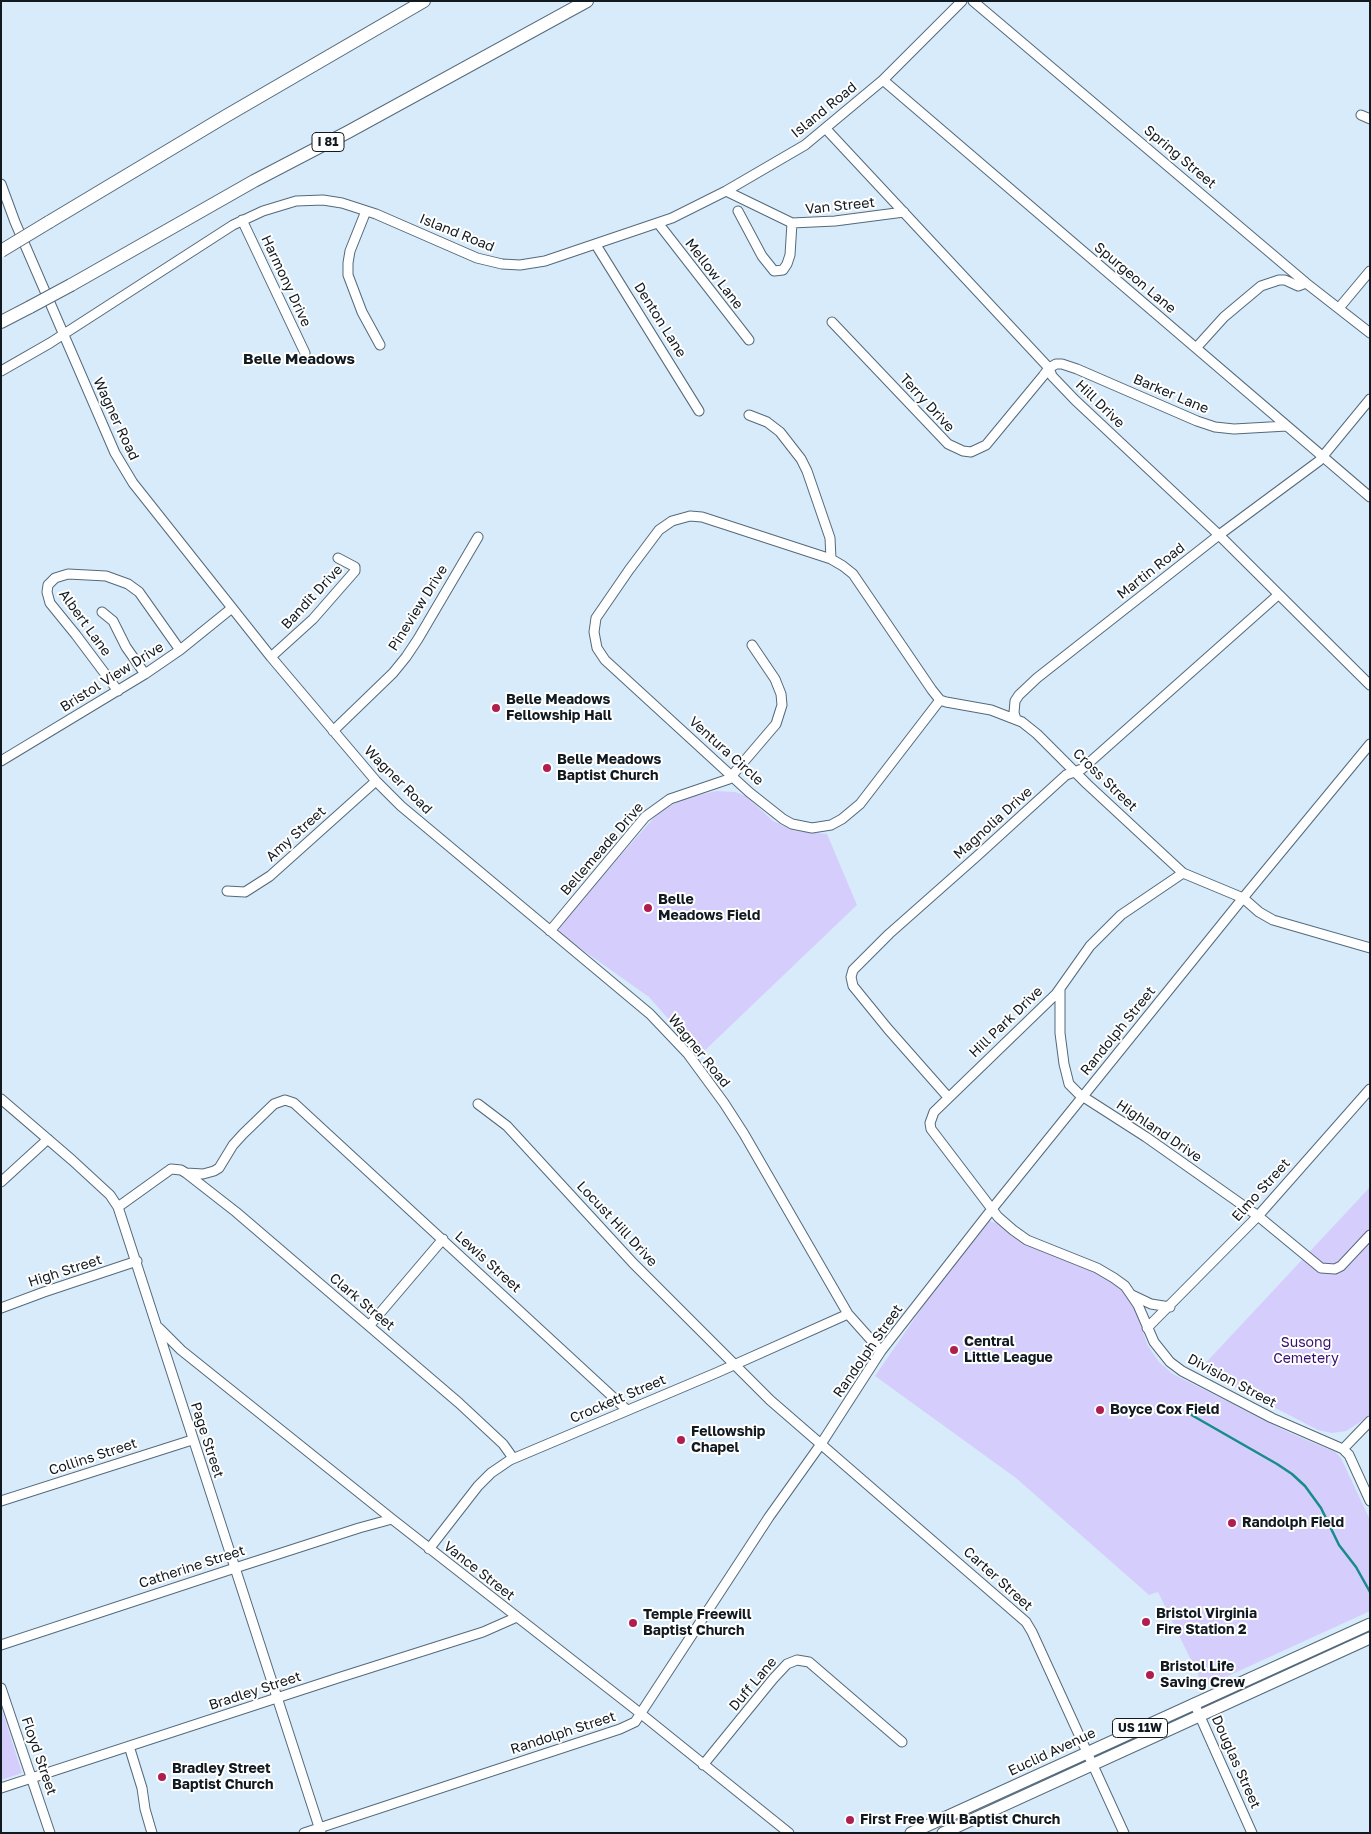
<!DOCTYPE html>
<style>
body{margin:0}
#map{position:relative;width:1371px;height:1834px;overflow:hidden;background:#d8ebfb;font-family:"Golos Text",sans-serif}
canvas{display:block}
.frame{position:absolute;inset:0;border:2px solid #111a20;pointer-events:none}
</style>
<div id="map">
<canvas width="1371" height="1834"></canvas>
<div class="frame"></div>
</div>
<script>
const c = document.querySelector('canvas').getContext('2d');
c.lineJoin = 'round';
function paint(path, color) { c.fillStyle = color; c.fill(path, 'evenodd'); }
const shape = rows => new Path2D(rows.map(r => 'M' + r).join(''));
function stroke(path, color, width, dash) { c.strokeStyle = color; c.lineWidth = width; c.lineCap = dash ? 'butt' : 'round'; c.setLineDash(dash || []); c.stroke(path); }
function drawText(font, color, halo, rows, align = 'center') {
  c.font = font + ' "Golos Text",sans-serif'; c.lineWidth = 4; c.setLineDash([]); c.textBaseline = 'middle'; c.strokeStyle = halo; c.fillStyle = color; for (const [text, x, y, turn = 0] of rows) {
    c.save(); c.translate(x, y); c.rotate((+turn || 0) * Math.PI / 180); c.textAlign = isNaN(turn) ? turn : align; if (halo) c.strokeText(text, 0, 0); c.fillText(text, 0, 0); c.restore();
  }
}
paint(shape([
 [716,791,735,792,746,796,773,821,795,831,827,834,857,905,700,1055,649,997,560,934,559,927,570,912,660,811,683,799],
 [1370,1187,1370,1414,1365,1419,1346,1431,1332,1433,1318,1430,1200,1369],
 [989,1221,999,1224,1020,1239,1034,1248,1096,1271,1107,1277,1122,1290,1133,1304,1148,1346,1159,1362,1173,1374,1290,1433,1335,1452,1341,1458,1370,1520,1370,1611,1204,1687,1158,1592,1149,1595,1016,1478,875,1376,939,1283],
 [2,1710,22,1773,1,1780,1,1711]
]), '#d5cdfb');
stroke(shape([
 [1188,1413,1277,1464,1292,1474,1305,1486,1321,1508,1339,1545,1356,1567,1370,1592]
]), '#188b8a', 2.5);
const minor = shape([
 [973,1,1306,283,1370,333],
 [883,80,1370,497],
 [1361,115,1370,119],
 [826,129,1049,368,1052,376,1075,400,1219,535,1370,685],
 [1,184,15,222,115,453,133,483,271,657,376,781,401,806,650,1014,688,1054,724,1103,744,1134,848,1314,881,1351],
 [726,191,792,223,835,221,904,212],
 [366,211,350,251,348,263,348,275,362,312,380,345],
 [738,211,762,256,774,271,783,270,787,264,790,255,792,223],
 [242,220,305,353],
 [658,223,749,340],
 [596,245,699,411],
 [1339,308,1370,271],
 [832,322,948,444,963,451,971,452,986,445,1043,376,1049,368,1056,364,1062,364,1077,369,1197,421,1215,427,1234,429,1287,426],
 [1196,348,1224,317,1261,286,1279,280,1285,280,1298,286,1306,283],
 [1,371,50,343,233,225,263,211,296,201,323,200,342,203,376,214,477,258,502,264,520,265,545,261,672,218,726,191,805,145,883,80,962,1],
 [749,415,767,422,780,432,801,459,807,471,830,538,831,559],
 [690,516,702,517,831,559,843,566,853,574,932,690,940,700,860,804,842,819,831,825,812,828,792,824,783,819,749,792,605,660,597,648,594,632,596,618,629,570,659,530,672,521,690,516],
 [102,612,113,621,126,647,145,674],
 [271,657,313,619,355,571,355,567,338,558],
 [118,691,76,635,50,603,47,592,48,585,55,578,68,574,106,576,128,584,139,592,180,650],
 [940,700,946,702,991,710,1022,722,1037,734,1087,784,1183,873,1243,898,1259,912,1273,920,1370,948],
 [1016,719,1014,713,1015,701,1019,695,1037,678,1219,535,1319,461,1370,399],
 [333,731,393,673,406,657,418,639,478,537],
 [1,761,145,674,180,650,232,608],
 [1183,873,1121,915,1090,946,1056,994,934,1112,930,1123,931,1129,998,1217,1013,1230,1027,1240,1097,1268,1114,1278,1125,1286,1138,1305,1154,1342,1170,1362,1182,1371,1272,1418,1343,1449,1349,1455,1370,1501],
 [227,891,245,892,270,876,376,781],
 [550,931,645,817,670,799,729,779,776,724,782,705,781,694,775,679,752,645],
 [1060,989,1060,1033,1064,1064,1069,1084,1079,1094,1146,1137,1258,1216,1321,1268,1335,1269,1341,1266,1370,1235],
 [948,1097,888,1029,853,986,851,977,853,970,889,934,976,857,1066,775,1082,769,1278,595],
 [1,1099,72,1160,110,1195,118,1207,321,1833],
 [478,1104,507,1126,633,1263,770,1400,1026,1622,1032,1632,1124,1833],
 [186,1173,236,1212,459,1403,503,1444,513,1458],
 [1,1182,48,1139],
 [118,1207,171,1169,181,1170,186,1173,203,1174,214,1171,219,1168,233,1145,243,1134,274,1104,285,1100,294,1103,627,1410],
 [1132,1295,1151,1304,1170,1307],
 [1,1308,44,1292,137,1261],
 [369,1326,443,1239],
 [159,1328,181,1350,392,1519,640,1713,789,1833],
 [1147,1328,1258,1216,1370,1089],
 [1343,1449,1370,1421],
 [1,1501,192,1440],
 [429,1549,478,1486,491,1473,510,1460,716,1373,848,1314],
 [1,1645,235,1568,359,1528,392,1519],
 [1,1688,50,1833],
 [1194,1703,1252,1833],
 [129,1746,142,1788,145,1809,152,1833],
 [703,1765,773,1679,787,1664,797,1660,809,1662,902,1742],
 [1,1788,341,1677,483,1632,517,1617],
 [304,1833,620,1729,635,1722,769,1517,821,1444,881,1351,992,1209,1243,898,1370,744]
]);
const major = shape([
 [911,1833,1370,1624],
 [943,1833,1370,1638]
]);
const highway = shape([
 [49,222,226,116,424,1],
 [71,285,254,181,348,132,587,1],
 [1,322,30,307]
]);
stroke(minor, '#54697a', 11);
stroke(major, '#54697a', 13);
stroke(highway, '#54697a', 14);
stroke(minor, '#fff', 9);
stroke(major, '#fff', 11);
stroke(highway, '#fff', 12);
const highwayBridge = shape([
 [1,251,49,222],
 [30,307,71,285]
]);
stroke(highwayBridge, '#54697a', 14, []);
stroke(highwayBridge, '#fff', 12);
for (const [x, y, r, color] of [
 [496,708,5,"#af1e4e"],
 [547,768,5,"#af1e4e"],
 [648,908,5,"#af1e4e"],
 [954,1350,5,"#af1e4e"],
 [1100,1410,5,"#af1e4e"],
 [681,1440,5,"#af1e4e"],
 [1232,1523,5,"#af1e4e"],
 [1146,1622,5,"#af1e4e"],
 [633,1623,5,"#af1e4e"],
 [1150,1675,5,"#af1e4e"],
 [162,1777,5,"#af1e4e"],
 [850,1820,5,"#af1e4e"]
]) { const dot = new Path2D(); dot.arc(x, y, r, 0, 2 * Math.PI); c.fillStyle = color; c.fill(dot); stroke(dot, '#fff', 2); }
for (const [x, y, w] of [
 [328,142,32],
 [1140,1728,55]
]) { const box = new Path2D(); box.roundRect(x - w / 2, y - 9.5, w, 19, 4); c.fillStyle = '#fff'; c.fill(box); stroke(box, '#111a20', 1); }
drawText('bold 12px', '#111a20', null, [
 ["I 81",328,142],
 ["US 11W",1140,1728]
]);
drawText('14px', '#111a20', '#fff', [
 ["Island Road",824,110,-39],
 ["Spring Street",1180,157,40],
 ["Van Street",840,206,-6],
 ["Island Road",457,233,22],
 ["Mellow Lane",714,274,52],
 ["Spurgeon Lane",1135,278,40],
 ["Harmony Drive",286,281,65],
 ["Denton Lane",660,320,58],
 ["Barker Lane",1171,394,23],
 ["Terry Drive",927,403,47],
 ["Hill Drive",1100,404,44],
 ["Wagner Road",116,419,65],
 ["Martin Road",1151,571,-38],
 ["Bandit Drive",312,597,-47],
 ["Pineview Drive",418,608,-58],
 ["Albert Lane",85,623,54],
 ["Bristol View Drive",112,677,-32],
 ["Ventura Circle",726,751,42],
 ["Wagner Road",398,780,45],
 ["Cross Street",1105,780,44],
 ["Magnolia Drive",993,823,-42],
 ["Amy Street",296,834,-42],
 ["Bellemeade Drive",602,849,-49],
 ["Hill Park Drive",1006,1022,-44],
 ["Randolph Street",1118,1031,-51],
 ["Wagner Road",699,1051,51],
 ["Highland Drive",1159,1131,34],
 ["Elmo Street",1261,1190,-48],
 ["Locust Hill Drive",617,1224,47],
 ["Lewis Street",488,1262,42],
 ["High Street",65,1271,-18],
 ["Clark Street",362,1302,40],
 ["Randolph Street",868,1351,-55],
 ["Division Street",1232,1381,28],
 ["Crockett Street",618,1399,-23],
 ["Page Street",207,1440,72],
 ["Collins Street",93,1457,-18],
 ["Catherine Street",192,1567,-18],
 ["Vance Street",479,1571,38],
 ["Carter Street",998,1579,42],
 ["Duff Lane",753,1684,-50],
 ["Bradley Street",255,1691,-18],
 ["Randolph Street",563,1733,-18],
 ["Euclid Avenue",1052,1752,-25],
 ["Floyd Street",39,1756,71],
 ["Douglas Street",1236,1762,66]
]);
drawText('bold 14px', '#111a20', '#fff', [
 ["Belle Meadows",506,700],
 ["Fellowship Hall",506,716],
 ["Belle Meadows",557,760],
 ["Baptist Church",557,776],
 ["Belle",658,900],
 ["Meadows Field",658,916],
 ["Central",964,1342],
 ["Little League",964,1358],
 ["Boyce Cox Field",1110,1410],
 ["Fellowship",691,1432],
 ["Chapel",691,1448],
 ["Randolph Field",1242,1523],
 ["Bristol Virginia",1156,1614],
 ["Fire Station 2",1156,1630],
 ["Temple Freewill",643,1615],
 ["Baptist Church",643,1631],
 ["Bristol Life",1160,1667],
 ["Saving Crew",1160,1683],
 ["Bradley Street",172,1769],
 ["Baptist Church",172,1785],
 ["First Free Will Baptist Church",860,1820]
], 'left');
drawText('14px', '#350f71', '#fff', [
 ["Susong",1306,1343],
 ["Cemetery",1306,1359]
]);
drawText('bold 15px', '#111a20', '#fff', [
 ["Belle Meadows",299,359]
]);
</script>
